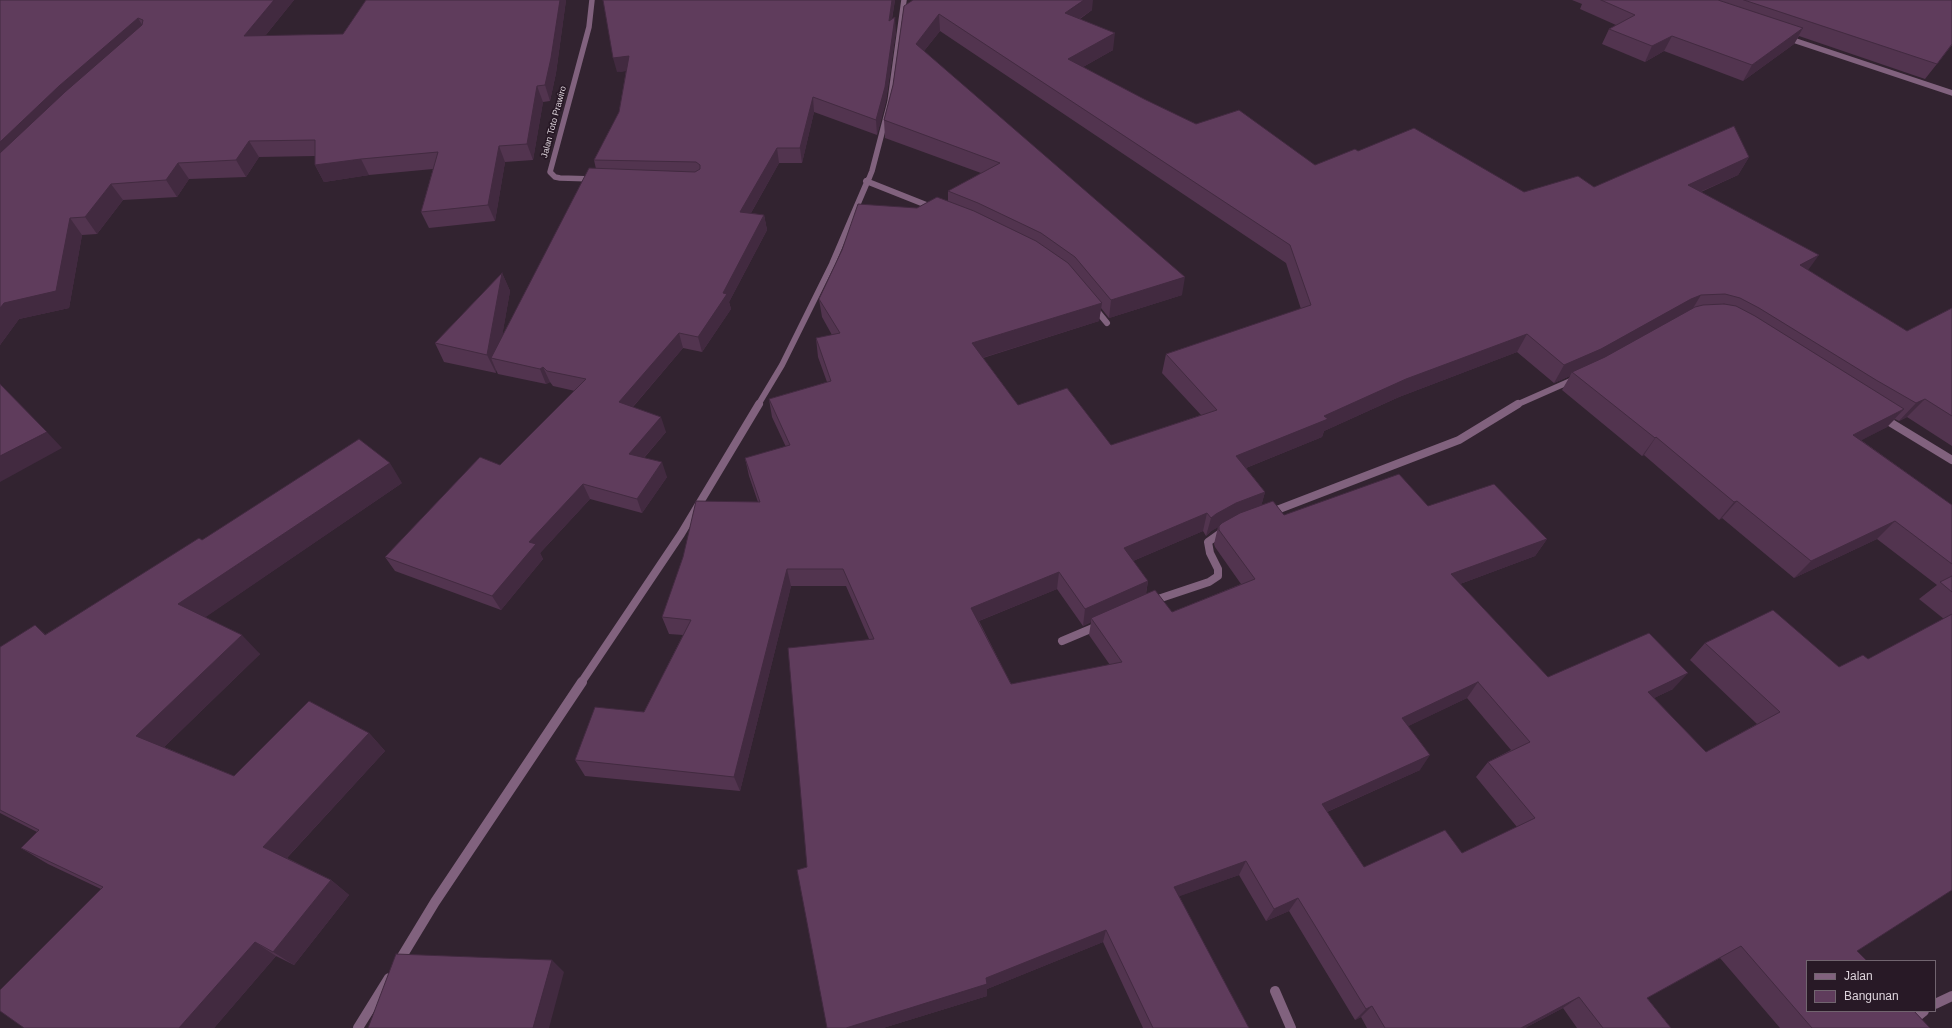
<!DOCTYPE html>
<style>
body{margin:0}
#map{position:relative;width:1952px;height:1028px;overflow:hidden;background:#322330;font-family:Helvetica,sans-serif}
canvas{display:block}
.legend{position:absolute;left:1806px;top:960px;width:130px;height:52px;box-sizing:border-box;background:#281926;border:1px solid #71646f;margin:0;padding:5px 7px;list-style:none;font-size:12px;color:#ded4dc}
.legend li{display:flex;align-items:center;gap:8px;height:20px}
.legend b{width:20px;border:1px solid #71646f}
</style>
<div id="map">
<canvas width="1952" height="1028"></canvas>
<ul class="legend">
<li><b style="height:5px;background:#81627e"></b>Jalan</li>
<li><b style="height:11px;background:#5f3c5c"></b>Bangunan</li>
</ul>
</div>
<script>
const c = document.querySelector('canvas').getContext('2d');
c.lineJoin = 'round';
const shape = rows => new Path2D(rows.map(r => 'M' + r).join(''));
function stroke(path, color, width, dash) { c.strokeStyle = color; c.lineWidth = width; c.lineCap = dash ? 'butt' : 'round'; c.setLineDash(dash || []); c.stroke(path); }
function paint(path, color) { c.fillStyle = color; c.fill(path, 'evenodd'); }
function drawText(font, color, halo, rows, align = 'center') {
  c.font = font + ' Helvetica,sans-serif'; c.lineWidth = 3.5; c.setLineDash([]); c.textBaseline = 'middle'; c.strokeStyle = halo; c.fillStyle = color; for (const [text, x, y, turn = 0] of rows) {
    c.save(); c.translate(x, y); c.rotate((+turn || 0) * Math.PI / 180); c.textAlign = isNaN(turn) ? turn : align; if (halo) c.strokeText(text, 0, 0); c.fillText(text, 0, 0); c.restore();
  }
}
stroke(shape([
 [592,0,589,27,550,172,555,177,560,178,594,179],
 [1787,38,1952,93],
 [868,181,872,171,890,102,904,0]
]), '#81627e', 5.5);
stroke(shape([
 [866,181,934,208],
 [1093,306,1107,323],
 [758,405,782,365,832,264,868,180],
 [1516,405,1575,379]
]), '#81627e', 6);
stroke(shape([
 [1883,418,1952,460],
 [1269,513,1459,440,1518,404],
 [1152,601,1209,582,1218,576,1218,569,1210,553,1208,542,1225,530],
 [1062,641,1100,625],
 [581,683,681,534,759,404]
]), '#81627e', 8);
stroke(shape([
 [398,963,435,902,582,682],
 [1275,991,1291,1028],
 [1935,1004,1952,996],
 [358,1028,389,978],
 [1903,1028,1924,1011]
]), '#81627e', 10);
paint(shape([
 [0,0,294,0,265,36,343,34,366,0,566,0,556,73,550,101,543,102,533,160,505,162,495,221,429,228,421,212,433,169,369,175,324,182,315,165,315,156,259,157,246,177,189,179,177,197,123,200,97,234,82,235,69,308,19,319,0,345],
 [895,0,892,19,896,31,886,101,877,135,814,112,802,163,779,163,751,213,764,215,767,230,729,302,731,309,702,352,683,348,633,407,666,432,644,458,667,477,642,513,590,499,540,553,543,559,501,610,395,571,385,557,500,465,575,391,553,386,550,382,546,384,498,374,496,370,496,373,444,362,435,343,502,273,510,291,502,336,596,169,594,160,619,112,626,71,617,72],
 [1572,0,1952,0,1952,45,1925,79,1799,36,1794,44,1743,81,1664,51,1645,62,1602,44,1609,29,1616,25,1580,9,1582,4],
 [904,6,1092,10,1080,19,1113,50,1083,67,1144,99,1196,124,1315,165,1358,151,1524,192,1594,187,1749,157,1738,175,1701,192,1808,270,1907,331,1952,308,1952,446,1907,417,1899,421,1895,419,1887,427,1861,440,1952,505,1952,890,1857,951,1930,1028,1780,1028,1720,958,1647,998,1671,1028,1577,1028,1563,1008,1525,1028,1367,1028,1361,1017,1355,1020,1289,911,1266,921,1239,875,1179,896,1249,1028,1143,1028,1103,942,987,989,987,996,883,1028,827,1028,807,867,869,639,846,586,791,586,740,791,585,776,575,760,644,712,683,635,669,634,662,617,758,502,749,476,745,458,786,447,772,417,769,399,827,382,818,357,816,338,832,335,822,317,819,299,917,208,948,201,948,191,981,173,885,138,884,120,893,85],
 [940,31,1286,263,1301,309,1166,354,1162,373,1201,415,1111,445,1018,405,983,358,1099,321,1101,308,1109,318,1182,295,924,51],
 [1517,352,1554,383,1570,376,1562,390,1642,456,1644,455,1719,520,1722,518,1794,578,1877,539,1937,585,1919,599,1944,619,1868,659,1839,667,1705,643,1690,660,1757,724,1706,752,1654,698,1673,689,1548,677,1460,584,1535,556,1547,539,1428,506,1284,515,1261,506,1265,492,1246,468,1322,437,1324,431,1399,397],
 [1218,527,1214,544,1215,547,1241,584,1172,612,1146,594,1148,581,1133,561,1203,531,1206,536,1211,531],
 [1057,589,1083,626,1091,622,1089,635,1110,665,1011,684,979,621],
 [1467,698,1511,750,1488,762,1476,777,1517,827,1462,853,1364,867,1327,812,1420,770,1408,726],
 [402,483,205,617,260,654,164,747,234,776,369,733,385,751,287,858,331,880,349,895,294,965,276,956,214,1028,24,1028,101,889,48,864,21,848,37,832,0,813,0,647,46,634,202,540]
]), '#52344f');
paint(shape([
 [274,0,294,0,252,52,244,36],
 [560,0,566,0,556,73,550,101,545,85],
 [892,0,895,0,889,35,889,21],
 [1084,0,1093,0,1092,10,1064,29,1065,13],
 [939,14,940,31,916,61,916,44],
 [895,17,896,31,886,101,877,135,876,120],
 [138,18,147,33,0,170,0,142,59,86],
 [1803,28,1794,44,1743,81,1752,65],
 [1115,33,1113,50,1067,76,1068,59],
 [1672,36,1664,51,1645,62,1652,46],
 [629,56,633,70,617,72,613,58],
 [537,86,543,102,533,160,527,144],
 [813,97,814,112,802,163,800,148],
 [249,141,259,157,246,177,236,160],
 [499,146,505,162,495,221,488,205],
 [777,148,779,163,743,227,740,212],
 [1749,157,1738,175,1677,202,1688,185],
 [361,159,369,175,324,182,315,165],
 [178,163,189,179,177,197,166,180],
 [111,184,123,200,97,234,85,217],
 [764,215,767,230,729,302,731,309,702,352,698,337,723,293],
 [70,218,82,235,69,308,19,319,0,345,0,308],
 [1819,255,1806,273,1800,265],
 [502,273,510,291,498,360,491,358,496,370,496,373,487,355],
 [1185,277,1182,295,1109,318,1111,300],
 [1701,295,1690,313,1590,367,1572,372,1570,376,1554,383,1564,365,1691,299],
 [1102,303,1099,321,972,361,972,343],
 [679,333,683,348,624,417,619,402],
 [1527,334,1517,352,1399,397,1324,431,1322,437,1231,474,1236,456,1324,416,1406,379],
 [543,367,550,382,546,384,540,369],
 [1925,399,1907,417,1899,421,1916,403],
 [1904,409,1887,427,1837,453,1853,435],
 [661,417,666,432,634,469,629,454],
 [47,432,62,448,0,482,0,456],
 [1656,437,1644,455,1642,456,1655,438],
 [662,462,667,477,642,513,637,499],
 [390,463,402,483,197,623,178,604],
 [583,484,590,499,540,553,543,559,501,610,492,596,529,542],
 [1265,492,1260,510,1231,521,1211,531,1206,536,1211,518,1216,514,1236,503],
 [1737,501,1722,518,1719,520,1734,502],
 [1207,513,1203,531,1121,566,1124,548],
 [1895,521,1877,539,1794,578,1811,561],
 [1547,539,1535,556,1441,591,1451,574],
 [787,569,791,586,740,791,734,777],
 [1059,572,1057,589,971,624,971,608],
 [1148,581,1145,598,1091,618,1091,622,1083,626,1085,609],
 [35,625,57,644,45,635],
 [242,635,260,654,158,753,136,736],
 [1688,673,1673,689,1633,708,1648,692],
 [1478,682,1467,698,1392,734,1402,718],
 [369,733,385,751,283,862,263,847],
 [1430,755,1420,770,1313,818,1322,804],
 [1246,861,1239,875,1169,900,1174,887],
 [331,880,349,895,294,965,273,952],
 [1298,898,1289,911,1266,921,1274,909],
 [1106,930,1103,942,987,989,987,996,883,1028,846,1028,986,978],
 [255,942,276,956,214,1028,179,1028],
 [552,960,564,972,549,1028,533,1028],
 [1579,997,1563,1008,1525,1028,1521,1028],
 [1372,1006,1361,1017,1355,1020,1366,1009]
]), '#422a40');
const building = shape([
 [0,0,274,0,244,36,343,34,366,0,560,0,551,58,545,85,537,86,527,144,499,146,488,205,421,212,438,152,361,159,315,165,315,140,249,141,236,160,178,163,166,180,111,184,85,217,70,218,56,291,4,303,0,308,0,153,65,92,142,25,143,20,138,18,59,86,0,142,0,0],
 [603,0,892,0,889,21,895,17,885,87,876,120,813,97,800,148,777,148,740,212,764,215,723,293,727,294,698,337,679,333,619,402,661,417,629,454,662,462,637,499,583,484,529,542,536,544,492,596,385,557,480,457,500,465,586,379,547,371,543,367,540,369,491,358,589,168,695,172,700,169,700,165,696,162,594,160,619,112,629,56,613,58,603,0],
 [913,0,1084,0,1065,13,1115,33,1068,59,1144,99,1196,124,1239,110,1315,165,1355,149,1358,151,1414,128,1524,192,1578,176,1594,187,1734,126,1749,157,1688,185,1819,255,1800,265,1907,331,1952,308,1952,416,1925,399,1916,403,1876,380,1759,308,1740,298,1725,294,1701,295,1691,299,1601,349,1564,365,1527,334,1406,379,1324,416,1328,419,1236,456,1265,492,1236,503,1216,514,1211,518,1207,513,1124,548,1148,581,1085,609,1059,572,971,608,1011,684,1122,662,1091,618,1155,590,1172,612,1255,579,1219,530,1219,526,1222,523,1240,513,1273,501,1284,515,1399,474,1428,506,1494,484,1547,539,1451,574,1548,677,1649,633,1688,673,1648,692,1706,752,1780,712,1705,643,1773,610,1839,667,1863,655,1868,659,1952,614,1952,890,1857,951,1867,961,1807,961,1807,1011,1914,1011,1930,1028,1812,1028,1741,946,1647,998,1671,1028,1603,1028,1579,997,1521,1028,1385,1028,1372,1006,1366,1009,1298,898,1274,909,1246,861,1174,887,1249,1028,1153,1028,1106,930,986,978,987,984,846,1028,827,1028,797,870,807,867,788,648,874,639,843,569,787,569,734,777,575,760,595,707,644,712,691,620,662,617,683,557,696,501,760,502,745,458,790,445,769,399,831,381,816,338,840,333,819,299,842,250,858,204,917,208,937,197,974,211,1036,241,1068,263,1102,303,972,343,1018,405,1067,388,1111,445,1217,410,1166,354,1311,305,1290,245,939,14,916,44,1185,277,1111,300,1075,257,1041,233,978,203,948,191,1000,163,884,120,893,85,904,6,913,0],
 [1478,682,1530,742,1488,762,1535,818,1462,853,1445,830,1364,867,1322,804,1430,755,1402,718,1478,682],
 [1601,0,1718,0,1803,28,1752,65,1672,36,1652,46,1609,29,1635,15,1601,0],
 [1744,0,1952,0,1952,44,1937,64,1744,0],
 [502,273,487,355,435,343,502,273],
 [1724,304,1736,306,1755,316,1904,409,1853,435,1952,505,1952,564,1895,521,1811,561,1737,501,1734,502,1656,437,1655,438,1572,372,1605,357,1695,307,1703,305,1724,304],
 [0,384,47,432,0,456,0,384],
 [359,439,390,463,178,604,242,635,136,736,234,776,309,701,369,733,263,847,331,880,273,952,255,942,179,1028,24,1028,0,1011,0,990,103,887,21,848,39,830,0,810,0,647,35,625,45,635,199,538,202,540,359,439],
 [1952,576,1952,592,1940,582,1952,576],
 [396,954,552,960,533,1028,368,1028,396,954]
]);
paint(building, '#5f3c5c');
stroke(building, '#422a40', 1);
drawText('9px', '#ded4dc', '#281926', [
 ["Jalan Toto Prawiro",554,122,-75]
]);
</script>
